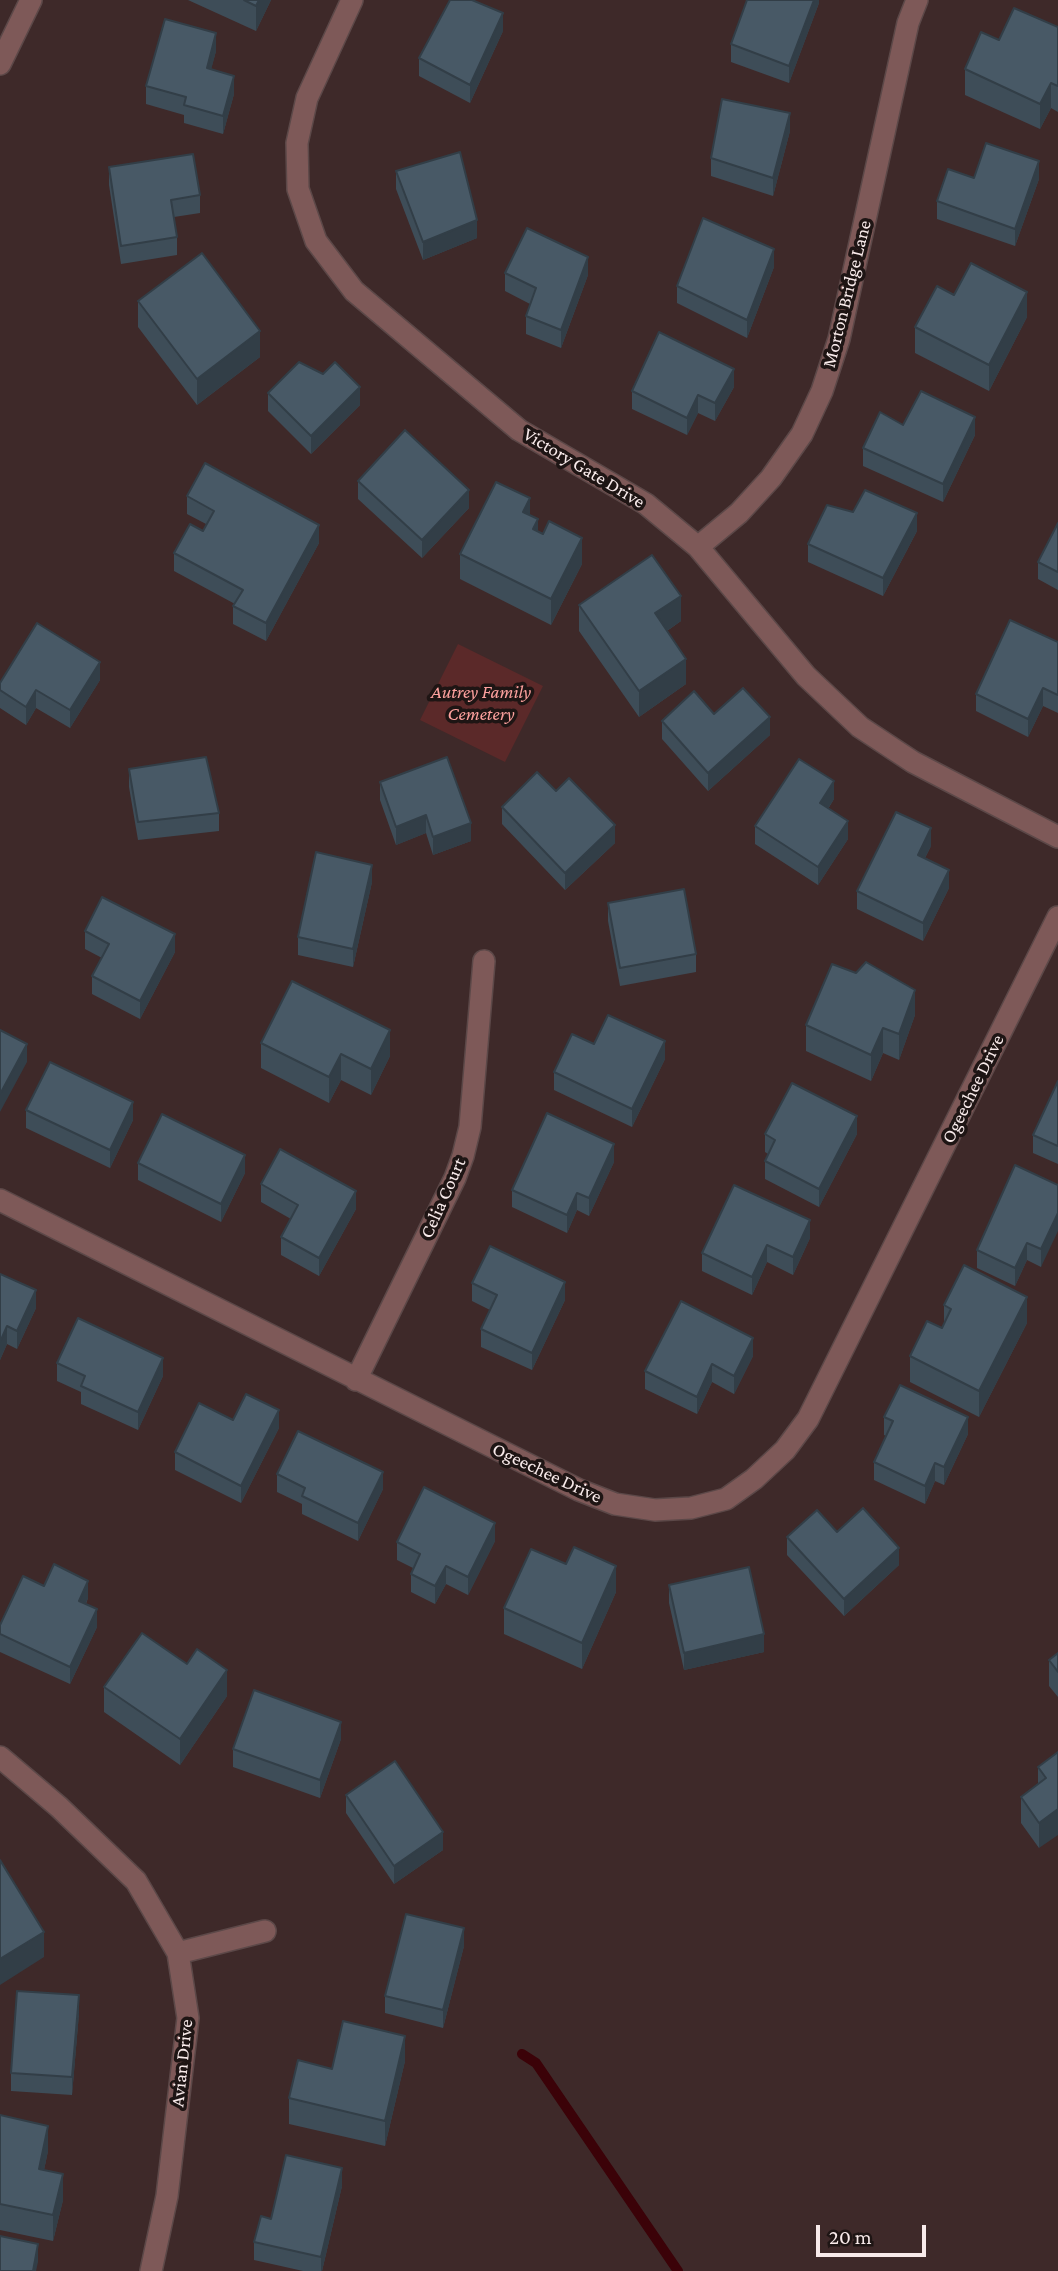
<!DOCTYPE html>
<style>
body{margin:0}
#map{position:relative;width:1058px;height:2271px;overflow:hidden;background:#3e2929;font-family:"Crimson Pro",serif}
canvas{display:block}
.scale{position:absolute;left:816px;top:2225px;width:110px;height:32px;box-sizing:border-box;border:4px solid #f8eaea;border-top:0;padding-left:9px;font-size:21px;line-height:24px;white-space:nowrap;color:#f8eaea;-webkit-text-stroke:5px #1e1514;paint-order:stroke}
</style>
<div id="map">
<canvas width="1058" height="2271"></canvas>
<div class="scale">20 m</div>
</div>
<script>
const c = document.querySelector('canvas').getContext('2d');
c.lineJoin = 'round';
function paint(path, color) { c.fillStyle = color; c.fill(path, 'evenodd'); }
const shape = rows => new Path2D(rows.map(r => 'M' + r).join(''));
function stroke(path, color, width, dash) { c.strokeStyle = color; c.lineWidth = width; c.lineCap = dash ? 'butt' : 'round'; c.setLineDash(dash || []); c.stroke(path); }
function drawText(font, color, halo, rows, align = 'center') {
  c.font = font + ' "Crimson Pro",serif'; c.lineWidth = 7; c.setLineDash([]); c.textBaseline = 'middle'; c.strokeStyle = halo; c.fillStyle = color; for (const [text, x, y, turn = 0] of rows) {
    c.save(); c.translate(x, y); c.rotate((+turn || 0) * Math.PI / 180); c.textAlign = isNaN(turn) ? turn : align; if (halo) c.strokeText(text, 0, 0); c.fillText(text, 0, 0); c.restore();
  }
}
paint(shape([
 [458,644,543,686,505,762,420,720]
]), '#5b2929');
stroke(shape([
 [522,2054,536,2063,678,2271]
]), '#3b0208', 10);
const minor = shape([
 [352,0,307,98,297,143,298,189,316,241,354,291,519,430,646,504,698,547,806,676,860,727,913,762,1058,837],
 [0,64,31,0],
 [698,547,739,513,771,478,802,434,822,391,839,339,908,23,917,0],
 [0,1200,579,1490,615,1504,655,1510,691,1508,726,1499,754,1479,785,1450,808,1419,1058,917],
 [356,1380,455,1178,463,1156,470,1127,484,961],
 [0,1757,59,1807,136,1881,178,1953,188,2018,167,2196,151,2271],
 [178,1953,265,1931]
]);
stroke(minor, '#5c4848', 24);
stroke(minor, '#7e5958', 21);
paint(shape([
 [188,0,271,0,256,31],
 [819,0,819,3,789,83,731,62,731,44],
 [1058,27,1058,112,1051,108,1040,129,965,95,965,69,999,40],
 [503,31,470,103,419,76,419,58],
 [216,51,211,69,234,94,223,134,184,123,184,115,146,104,146,86],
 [790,131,773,196,711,176,711,158],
 [109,167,200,195,200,213,174,217,177,237,177,255,121,264,109,185],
 [396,171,477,238,423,260,396,189],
 [1039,179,1015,246,937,219,937,201],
 [774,267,747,338,677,303,677,286],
 [505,273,588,275,561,348,526,334,526,316,530,304,505,291],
 [138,301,260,357,197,405,138,327],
 [1027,317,989,391,915,353,915,327],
 [734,387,715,421,698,413,687,435,632,409,632,391],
 [268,393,360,405,311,454,268,411],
 [975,435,943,502,863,466,863,448],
 [358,481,469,508,422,558,358,499],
 [187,496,319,543,266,641,233,624,233,606,235,604,174,571,174,553,203,531,206,524,187,514],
 [530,515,538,531,582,564,551,625,460,579,460,554],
 [1058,523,1058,590,1038,579,1038,562],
 [917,531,883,596,808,562,808,544],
 [579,605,681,621,667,631,686,684,639,717,579,631],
 [1058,642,1058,713,1043,706,1028,737,976,711,976,694],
 [100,680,70,728,36,708,26,725,0,708,0,683],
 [714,714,770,735,708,791,662,739,662,721],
 [129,769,219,813,219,831,138,840,129,787],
 [380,782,471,841,433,855,426,833,396,845,380,800],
 [834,799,828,809,848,839,818,885,755,844,755,826],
 [502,807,615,843,565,890,502,824],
 [931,846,925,858,949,888,923,941,857,909,857,891],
 [372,882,353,967,298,955,298,937],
 [608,903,696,954,696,972,620,986,608,921],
 [85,931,175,952,140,1019,92,994,92,976,102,958,85,949],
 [856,973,915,1015,899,1060,883,1053,871,1081,806,1051,806,1025],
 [261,1043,390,1056,371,1095,341,1080,329,1103,261,1068],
 [594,1044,665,1059,632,1127,554,1090,554,1072],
 [1058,1081,1058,1164,1033,1153,1033,1135],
 [26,1110,133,1120,110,1168,26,1128],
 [765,1134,857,1134,819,1207,765,1179,765,1161,768,1154,765,1152],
 [614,1162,589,1216,577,1210,567,1233,512,1207,512,1190],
 [138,1163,245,1173,221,1222,138,1180],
 [261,1184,356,1209,319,1276,281,1255,281,1237,291,1219,261,1202],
 [1058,1185,1041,1267,1027,1260,1015,1286,977,1268,977,1250],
 [810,1238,793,1275,767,1262,752,1295,702,1271,702,1253],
 [0,1274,36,1308,17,1349,7,1344,0,1360],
 [472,1283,565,1300,532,1370,481,1347,481,1329,490,1310,472,1301],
 [944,1305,1027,1323,979,1417,910,1382,910,1356,942,1328,944,1324],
 [753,1356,734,1394,712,1382,697,1414,645,1389,645,1371],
 [57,1363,163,1376,138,1430,81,1404,81,1392,57,1381],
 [884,1417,968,1434,944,1485,935,1481,925,1504,874,1480,874,1462,886,1436,884,1435],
 [233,1420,279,1428,241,1503,175,1470,175,1452],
 [277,1474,383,1489,358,1541,302,1514,302,1504,277,1492],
 [837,1532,899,1565,844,1616,787,1555,787,1537],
 [495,1541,468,1595,446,1584,435,1604,411,1592,411,1574,413,1568,397,1560,397,1542],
 [566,1564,616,1592,582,1669,504,1634,504,1608],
 [669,1585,764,1652,684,1670,669,1603],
 [44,1586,88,1598,86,1604,97,1627,70,1684,0,1652,0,1625],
 [1058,1653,1058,1697,1049,1686,1049,1660],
 [104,1687,227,1696,180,1765,104,1712],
 [341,1739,320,1798,233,1767,233,1749],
 [1058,1752,1039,1848,1021,1823,1021,1797,1038,1784,1038,1767],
 [346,1795,443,1850,394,1884,346,1813],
 [464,1946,443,2028,385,2013,385,1996],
 [79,2013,72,2095,11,2091,11,2073],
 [405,2061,385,2146,289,2124,289,2098],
 [0,2115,48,2151,44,2170,63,2200,53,2241,0,2230],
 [342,2186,322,2271,303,2271,254,2260,254,2242,271,2219]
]), '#3e4d58');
paint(shape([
 [259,0,271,0,256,31,256,6],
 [814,0,819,0,819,3,789,83,789,66],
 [503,13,503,31,470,103,470,85],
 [216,33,216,51,207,86,207,68],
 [234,76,234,94,223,134,223,116],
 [1051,83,1051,108,1040,129,1040,104],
 [790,113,790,131,773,196,773,178],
 [1039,161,1039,179,1015,246,1015,229],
 [477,220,477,238,423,260,423,242],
 [774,249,774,267,747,338,747,320],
 [588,257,588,275,561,348,561,330],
 [1027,292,1027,317,989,391,989,365],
 [260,331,260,357,197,405,197,379],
 [734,369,734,387,715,421,715,403],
 [360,387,360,405,311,454,311,436],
 [698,395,698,413,687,435,687,418],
 [975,417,975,435,943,502,943,484],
 [469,490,469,508,422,558,422,540],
 [530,498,530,524,523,512],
 [917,513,917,531,883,596,883,578],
 [538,519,538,545,533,529],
 [319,525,319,543,266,641,266,623],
 [582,538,582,564,551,625,551,599],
 [681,596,681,621,655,639,655,613],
 [686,659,686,684,639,717,639,691],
 [100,662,100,680,70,728,70,710],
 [1043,688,1043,706,1028,737,1028,719],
 [36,690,36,708,26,725,26,707],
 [770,717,770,735,708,791,708,773],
 [834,781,834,799,820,821,820,803],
 [426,815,426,833,396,845,396,827],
 [848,821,848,839,818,885,818,867],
 [471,823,471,841,433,855,433,837],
 [615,825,615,843,565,890,565,873],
 [931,828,931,846,918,872,918,855],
 [372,865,372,882,353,967,353,949],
 [949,870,949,888,923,941,923,923],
 [175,934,175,952,140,1019,140,1001],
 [915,990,915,1015,899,1060,899,1034],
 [883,1028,883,1053,871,1081,871,1055],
 [390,1030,390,1056,371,1095,371,1069],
 [665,1041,665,1059,632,1127,632,1109],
 [27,1044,27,1062,0,1112,0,1094],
 [341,1054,341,1080,329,1103,329,1077],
 [133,1102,133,1120,110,1168,110,1150],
 [857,1116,857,1134,819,1207,819,1189],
 [614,1144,614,1162,589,1216,589,1198],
 [245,1155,245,1173,221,1222,221,1204],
 [356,1191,356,1209,319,1276,319,1258],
 [577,1193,577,1210,567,1233,567,1215],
 [1058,1213,1058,1231,1041,1267,1041,1249],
 [810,1220,810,1238,793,1275,793,1257],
 [1027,1243,1027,1260,1015,1286,1015,1268],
 [767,1245,767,1262,752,1295,752,1277],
 [565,1282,565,1300,532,1370,532,1353],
 [36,1290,36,1308,17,1349,17,1331],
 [1027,1297,1027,1323,979,1417,979,1391],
 [7,1326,7,1344,0,1360,0,1342],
 [753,1338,753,1356,734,1394,734,1376],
 [163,1358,163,1376,138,1430,138,1412],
 [712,1364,712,1382,697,1414,697,1397],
 [279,1410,279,1428,241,1503,241,1486],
 [968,1417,968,1434,944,1485,944,1467],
 [935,1463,935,1481,925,1504,925,1486],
 [383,1472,383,1489,358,1541,358,1523],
 [495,1523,495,1541,468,1595,468,1577],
 [899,1548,899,1565,844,1616,844,1599],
 [446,1566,446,1584,435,1604,435,1586],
 [616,1566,616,1592,582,1669,582,1643],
 [88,1581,88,1598,79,1618,79,1601],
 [97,1609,97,1627,70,1684,70,1667],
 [764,1634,764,1652,684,1670,684,1653],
 [227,1670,227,1696,180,1765,180,1739],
 [341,1722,341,1739,320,1798,320,1780],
 [1058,1809,1058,1835,1039,1848,1039,1823],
 [443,1832,443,1850,394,1884,394,1866],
 [464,1928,464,1946,443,2028,443,2010],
 [44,1932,44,1957,0,1985,0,1959],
 [79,1995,79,2013,72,2095,72,2077],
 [405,2036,405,2061,385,2146,385,2121],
 [48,2126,48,2151,39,2194,39,2169],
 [342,2168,342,2186,322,2271,321,2271,321,2257],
 [63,2174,63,2200,53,2241,53,2215],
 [38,2244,38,2262,36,2271,33,2271]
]), '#323e47');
const building = shape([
 [244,0,259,0,256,6,244,0],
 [450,0,472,0,503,13,470,85,419,58,450,0],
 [747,0,814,0,789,66,731,44,747,0],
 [1014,8,1058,27,1058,86,1051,83,1040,104,965,69,981,32,999,40,1014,8],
 [165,19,216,33,207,68,234,76,223,116,184,105,186,97,146,86,165,19],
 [722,99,790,113,773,178,711,158,722,99],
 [986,143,1039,161,1015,229,937,201,948,169,974,178,986,143],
 [460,152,477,220,423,242,396,171,460,152],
 [193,154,200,195,171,200,177,237,121,246,109,167,193,154],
 [703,218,774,249,747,320,677,286,703,218],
 [527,228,588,257,561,330,526,316,536,288,505,273,527,228],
 [202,253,260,331,197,379,138,301,202,253],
 [971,263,1027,292,989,365,915,327,937,286,954,295,971,263],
 [659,332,734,369,715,403,698,395,687,418,632,391,659,332],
 [299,362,323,374,335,362,360,387,311,436,268,393,299,362],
 [921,391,975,417,943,484,863,448,880,412,903,425,921,391],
 [405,430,469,490,422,540,358,481,405,430],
 [205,463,319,525,266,623,233,606,243,590,174,553,190,524,203,531,214,511,187,496,205,463],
 [496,482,530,498,523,512,538,519,533,529,543,534,549,521,582,538,551,599,460,554,496,482],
 [865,490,917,513,883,578,808,544,827,505,853,512,865,490],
 [1058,523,1058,572,1038,562,1058,523],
 [652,555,681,596,655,613,686,659,639,691,579,605,652,555],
 [1010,620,1058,642,1058,695,1043,688,1028,719,976,694,1010,620],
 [37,623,100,662,70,710,36,690,26,707,0,690,0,683,37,623],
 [743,688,770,717,708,773,662,721,694,691,714,714,743,688],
 [206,757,219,813,138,822,129,769,206,757],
 [447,757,471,823,433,837,426,815,396,827,380,782,447,757],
 [799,759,834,781,820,803,848,821,818,867,755,826,799,759],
 [537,772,556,791,569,778,615,825,565,873,502,807,537,772],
 [896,812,931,828,918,855,949,870,923,923,857,891,896,812],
 [316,852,372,865,353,949,298,937,316,852],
 [684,889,696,954,620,968,608,903,684,889],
 [102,897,175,934,140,1001,92,976,109,944,85,931,102,897],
 [866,962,915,990,899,1034,883,1028,871,1055,806,1025,832,964,856,973,866,962],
 [292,981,390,1030,371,1069,341,1054,329,1077,261,1043,292,981],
 [608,1015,665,1041,632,1109,554,1072,572,1034,594,1044,608,1015],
 [0,1030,27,1044,0,1094,0,1030],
 [50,1062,133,1102,110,1150,26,1110,50,1062],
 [1058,1081,1058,1146,1033,1135,1058,1081],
 [792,1083,857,1116,819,1189,765,1161,775,1140,765,1134,792,1083],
 [547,1113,614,1144,589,1198,577,1193,567,1215,512,1190,547,1113],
 [162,1114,245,1155,221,1204,138,1163,162,1114],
 [280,1149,356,1191,319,1258,281,1237,298,1205,261,1184,280,1149],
 [1015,1165,1058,1185,1058,1213,1041,1249,1027,1243,1015,1268,977,1250,1015,1165],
 [734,1185,810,1220,793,1257,767,1245,752,1277,702,1253,734,1185],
 [490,1246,565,1282,532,1353,481,1329,497,1295,472,1283,490,1246],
 [964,1265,1027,1297,979,1391,910,1356,927,1321,942,1328,951,1309,944,1305,964,1265],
 [0,1274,36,1290,17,1331,7,1326,0,1342,0,1274],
 [681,1301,753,1338,734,1376,712,1364,697,1397,645,1371,681,1301],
 [78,1318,163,1358,138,1412,81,1386,85,1376,57,1363,78,1318],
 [900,1385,968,1417,944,1467,935,1463,925,1486,874,1462,893,1421,884,1417,900,1385],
 [246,1394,279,1410,241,1486,175,1452,199,1403,233,1420,246,1394],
 [298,1431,383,1472,358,1523,302,1496,305,1488,277,1474,298,1431],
 [424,1487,495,1523,468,1577,446,1566,435,1586,411,1574,420,1554,397,1542,424,1487],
 [863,1508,899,1548,844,1599,787,1537,817,1510,837,1532,863,1508],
 [574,1547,616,1566,582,1643,504,1608,531,1549,566,1564,574,1547],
 [54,1564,88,1581,79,1601,97,1609,70,1667,0,1634,0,1625,23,1576,44,1586,54,1564],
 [749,1567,764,1634,684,1653,669,1585,749,1567],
 [142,1633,187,1664,197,1649,227,1670,180,1739,104,1687,142,1633],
 [1058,1653,1058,1672,1049,1660,1058,1653],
 [254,1690,341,1722,320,1780,233,1749,254,1690],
 [1058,1752,1058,1809,1039,1823,1021,1797,1046,1778,1038,1767,1058,1752],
 [395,1761,443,1832,394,1866,346,1795,395,1761],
 [0,1860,44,1932,0,1959,0,1860],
 [406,1914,464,1928,443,2010,385,1996,406,1914],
 [17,1991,79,1995,72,2077,11,2073,17,1991],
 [343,2021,405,2036,385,2121,289,2098,298,2060,332,2069,343,2021],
 [0,2115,48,2126,39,2169,63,2174,53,2215,0,2204,0,2115],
 [286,2155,342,2168,321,2257,254,2242,261,2216,271,2219,286,2155],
 [0,2236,38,2244,33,2271,0,2271,0,2236]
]);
paint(building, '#485966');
stroke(building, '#323e47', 2);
drawText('19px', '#f8eaea', '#1e1514', [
 ["Morton Bridge Lane",847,294,-76],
 ["Victory Gate Drive",584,468,31],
 ["Ogeechee Drive",973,1089,-64],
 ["Celia Court",443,1198,-66],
 ["Ogeechee Drive",547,1473,25],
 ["Avian Drive",182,2063,-84]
]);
drawText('italic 19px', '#fea19e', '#1e1514', [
 ["Autrey Family",481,692],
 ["Cemetery",481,714]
]);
</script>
